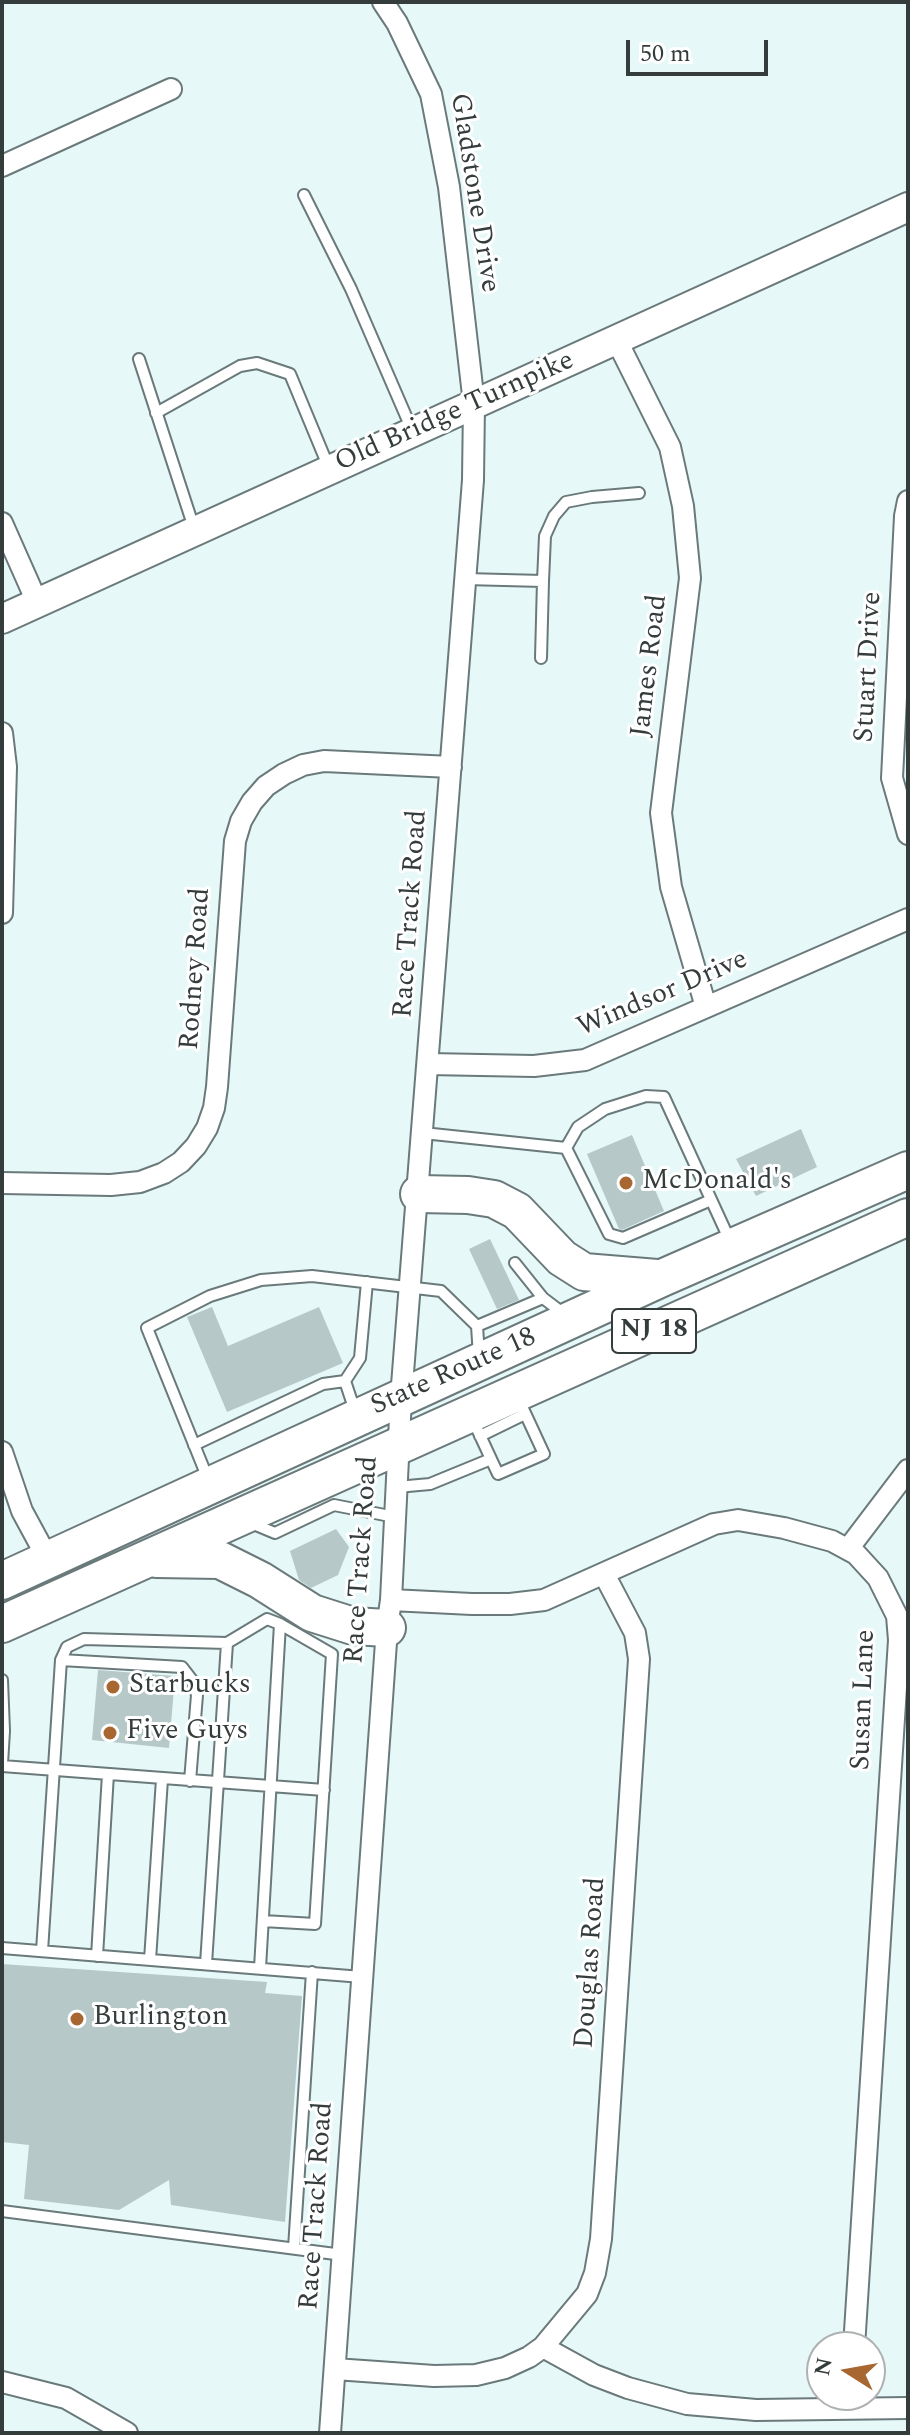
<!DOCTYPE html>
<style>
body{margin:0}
#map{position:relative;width:910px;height:2435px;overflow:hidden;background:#e7f8f9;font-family:Spectral,serif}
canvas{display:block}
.frame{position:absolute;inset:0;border:4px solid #353c3c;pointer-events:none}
.north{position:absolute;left:806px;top:2331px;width:80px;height:80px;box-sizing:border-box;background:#fff;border:2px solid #aeb1b1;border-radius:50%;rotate:281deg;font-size:22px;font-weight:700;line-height:32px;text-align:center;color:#353c3c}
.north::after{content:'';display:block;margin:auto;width:28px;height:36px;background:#a86631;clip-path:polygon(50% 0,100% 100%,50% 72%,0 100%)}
.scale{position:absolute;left:626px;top:40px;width:142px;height:36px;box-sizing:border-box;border:4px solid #353c3c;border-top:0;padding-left:10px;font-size:24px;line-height:28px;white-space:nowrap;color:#353c3c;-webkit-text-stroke:6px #fff;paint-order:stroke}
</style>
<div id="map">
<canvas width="910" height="2435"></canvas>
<div class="frame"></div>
<div class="north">N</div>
<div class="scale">50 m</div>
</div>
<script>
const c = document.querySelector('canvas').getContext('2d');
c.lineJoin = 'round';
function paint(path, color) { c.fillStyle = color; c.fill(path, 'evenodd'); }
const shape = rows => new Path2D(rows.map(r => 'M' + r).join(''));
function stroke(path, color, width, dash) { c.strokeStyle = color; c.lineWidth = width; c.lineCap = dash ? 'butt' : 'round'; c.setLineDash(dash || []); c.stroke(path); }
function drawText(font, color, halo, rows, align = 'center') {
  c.font = font + ' Spectral,serif'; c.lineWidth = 6; c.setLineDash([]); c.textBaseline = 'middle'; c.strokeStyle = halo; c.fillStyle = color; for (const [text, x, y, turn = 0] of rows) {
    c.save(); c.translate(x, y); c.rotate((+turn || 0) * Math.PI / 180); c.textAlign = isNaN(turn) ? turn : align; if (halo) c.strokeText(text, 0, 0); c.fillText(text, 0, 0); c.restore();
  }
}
paint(shape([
 [801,1129,817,1167,756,1196,736,1159],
 [632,1135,664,1211,622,1230,619,1229,587,1154],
 [490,1239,519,1300,497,1309,469,1249],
 [212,1307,228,1346,319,1307,343,1363,227,1412,187,1317],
 [336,1529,349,1547,338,1575,311,1588,299,1580,290,1551],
 [98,1670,175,1676,169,1748,92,1740],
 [2,1964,267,1982,265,1993,302,1996,285,2222,171,2205,169,2180,119,2210,24,2199,29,2145,2,2142]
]), '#b7c8c8');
const lane = shape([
 [304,195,351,289,412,430],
 [139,359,194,528],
 [156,413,240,366,257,363,290,374,329,468],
 [465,579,543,581,541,658],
 [543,581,545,536,554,516,566,502,592,497,639,493],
 [423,1133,566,1148,578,1127,605,1109,646,1096,664,1097,731,1243],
 [566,1148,609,1234,623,1238,711,1200],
 [515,1263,543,1298],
 [479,1356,477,1326,543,1298,564,1314],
 [345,1381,355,1411],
 [480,1436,525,1414],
 [194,1445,323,1384,345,1381,360,1358,367,1282],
 [491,1459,498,1474,544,1454,519,1400],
 [208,1479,147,1328,210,1296,261,1280,312,1276,441,1291,477,1326],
 [397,1487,430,1484,491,1459,472,1418],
 [251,1523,275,1533,334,1505,395,1517],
 [61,1660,182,1667,192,1680,197,1695,190,1781],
 [2,1680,4,1731,2,1727],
 [2,1764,4,1731],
 [2,1766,324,1790],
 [2,1948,362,1977],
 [42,1951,61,1660,67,1647,84,1639,227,1643,267,1619,280,1624],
 [97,1956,108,1774],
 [150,1960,162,1779],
 [206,1964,227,1643],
 [260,1968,280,1624,332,1654,315,1924,263,1921],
 [2,2211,343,2255],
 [294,2248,312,1972]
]);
const street = shape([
 [2,166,171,89],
 [616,339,670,447,683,506,690,578,661,813,671,887,706,1007],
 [908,501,905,516,892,778,908,834],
 [2,523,37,602],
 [2,733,6,767,2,913],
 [428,1064,534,1066,585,1060,908,919],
 [2,1183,111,1185,140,1182,164,1173,181,1162,196,1146,207,1128,214,1108,217,1087,235,841,241,821,252,802,266,786,284,774,303,765,324,761,451,767],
 [2,1452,22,1511,48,1559],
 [848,1549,908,1470],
 [391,1600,472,1604,510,1604,544,1600,714,1524,738,1520,784,1528,832,1541,856,1554,878,1578,897,1616,899,1640,854,2347],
 [543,2347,594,2375,628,2388,687,2404,756,2410,908,2408],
 [335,2369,434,2376,476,2375,505,2368,529,2357,543,2347,587,2294,595,2273,601,2239,639,1659,635,1633,604,1574],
 [2,2382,66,2398,127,2433],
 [330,2433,387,1628,391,1600,401,1398,473,480,474,404,449,187,431,94,397,23,383,2]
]);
const secondary = shape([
 [2,619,908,207]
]);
const highway = shape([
 [419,1194,468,1195,494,1199,517,1211,562,1258,584,1272,657,1278],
 [156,1559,220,1560,260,1580,312,1613,353,1626,387,1628],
 [2,1581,662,1278,908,1170],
 [2,1624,908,1217]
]);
stroke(lane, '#6a797a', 14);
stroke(street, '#6a797a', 24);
stroke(secondary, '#6a797a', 32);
stroke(highway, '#6a797a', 40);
stroke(lane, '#fff', 10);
stroke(street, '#fff', 20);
stroke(secondary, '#fff', 28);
stroke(highway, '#fff', 36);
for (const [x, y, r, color] of [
 [626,1183,8,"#a86631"],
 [113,1687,8,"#a86631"],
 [110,1733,8,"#a86631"],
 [77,2019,8,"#a86631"]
]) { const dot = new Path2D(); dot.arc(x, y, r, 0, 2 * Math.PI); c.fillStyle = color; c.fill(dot); stroke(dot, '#fff', 3); }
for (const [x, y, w] of [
 [654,1331,84]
]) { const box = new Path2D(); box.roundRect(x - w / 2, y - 22, w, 44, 6); c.fillStyle = '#fff'; c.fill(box); stroke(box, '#353c3c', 2); }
drawText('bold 26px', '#353c3c', null, [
 ["NJ 18",654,1331]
]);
drawText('28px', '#353c3c', '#fff', [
 ["Gladstone Drive",473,193,81],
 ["Old Bridge Turnpike",455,413,-24],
 ["James Road",651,666,-83],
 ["Stuart Drive",870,667,-87],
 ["Race Track Road",412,914,-86],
 ["Rodney Road",197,969,-86],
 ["Windsor Drive",663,995,-23],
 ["State Route 18",454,1373,-24],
 ["Race Track Road",363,1560,-86],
 ["Susan Lane",865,1700,-88],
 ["Douglas Road",592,1963,-86],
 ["Race Track Road",318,2206,-86]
]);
drawText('28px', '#353c3c', '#fff', [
 ["McDonald's",642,1183],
 ["Starbucks",129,1687],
 ["Five Guys",126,1733],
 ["Burlington",93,2019]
], 'left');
</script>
